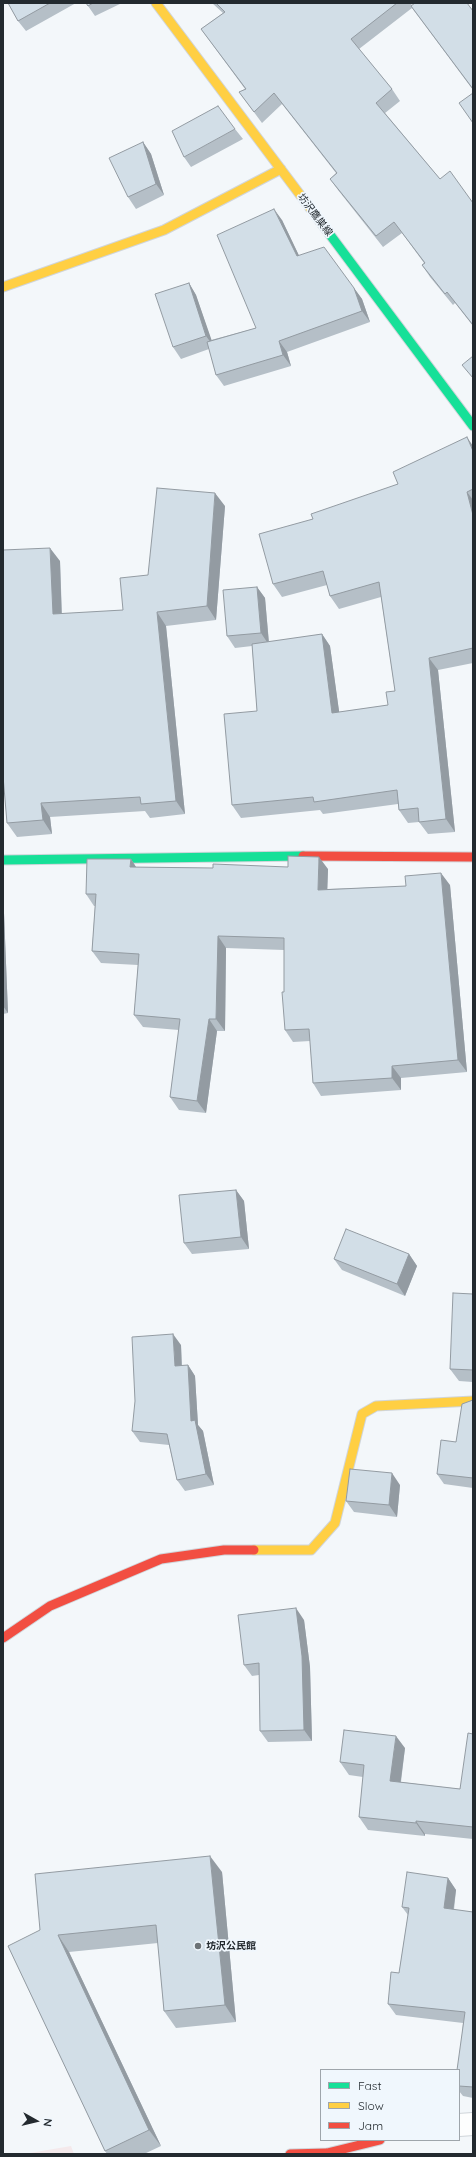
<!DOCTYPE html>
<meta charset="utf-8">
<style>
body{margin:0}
#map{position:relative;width:476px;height:2157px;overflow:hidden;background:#f3f7fa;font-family:Quicksand,sans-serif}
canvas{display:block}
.frame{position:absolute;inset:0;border:4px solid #232a2f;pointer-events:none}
.legend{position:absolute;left:320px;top:2069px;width:140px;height:72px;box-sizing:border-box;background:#f0f7fd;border:1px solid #9ea5ab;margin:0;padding:5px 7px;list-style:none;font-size:12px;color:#232a2f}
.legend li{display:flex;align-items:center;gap:8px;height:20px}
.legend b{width:20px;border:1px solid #9ea5ab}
.north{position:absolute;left:16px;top:2101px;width:40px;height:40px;-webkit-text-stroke:3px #f0f7fd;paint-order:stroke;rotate:98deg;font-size:11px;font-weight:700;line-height:16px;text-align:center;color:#232a2f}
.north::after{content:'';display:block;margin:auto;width:14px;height:18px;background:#232a2f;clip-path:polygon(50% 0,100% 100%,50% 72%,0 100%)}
</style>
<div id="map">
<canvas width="476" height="2157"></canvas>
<div class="frame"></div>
<ul class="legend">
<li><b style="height:5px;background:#16e098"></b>Fast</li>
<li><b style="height:5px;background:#ffcf43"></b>Slow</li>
<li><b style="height:5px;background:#f24e42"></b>Jam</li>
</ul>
<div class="north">N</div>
</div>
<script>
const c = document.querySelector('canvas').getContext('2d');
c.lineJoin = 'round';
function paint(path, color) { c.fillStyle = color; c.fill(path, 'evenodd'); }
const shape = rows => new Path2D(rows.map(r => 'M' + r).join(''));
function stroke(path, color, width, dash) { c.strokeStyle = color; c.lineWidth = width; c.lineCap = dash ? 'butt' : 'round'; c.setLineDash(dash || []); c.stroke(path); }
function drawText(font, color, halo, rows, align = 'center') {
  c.font = font + ' Quicksand,"Noto Sans JP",sans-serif'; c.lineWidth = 3.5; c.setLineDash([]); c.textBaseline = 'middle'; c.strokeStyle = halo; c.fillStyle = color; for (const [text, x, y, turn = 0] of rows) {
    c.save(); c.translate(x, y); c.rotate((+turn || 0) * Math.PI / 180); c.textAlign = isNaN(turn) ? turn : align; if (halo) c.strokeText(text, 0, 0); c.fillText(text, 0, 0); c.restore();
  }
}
paint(shape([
 [71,2146,74,2154,24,2154]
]), '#f4e9eb');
const street = shape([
 [459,2125,473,2124]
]);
const fast = shape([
 [322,224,473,426],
 [3,860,303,856]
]);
const slow = shape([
 [156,3,322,224],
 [3,287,164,230,281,169],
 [254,1550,311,1550,335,1523,362,1414,376,1406,473,1401]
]);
const jam = shape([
 [303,856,473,857],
 [3,1638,50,1606,161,1559,224,1550,254,1550],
 [290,2154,327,2153,380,2140]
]);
stroke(street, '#d0d5da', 24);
stroke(fast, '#d0d5da', 11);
stroke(slow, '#d0d5da', 11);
stroke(jam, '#d0d5da', 11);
stroke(street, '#fdfefe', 22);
stroke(fast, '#16e098', 9);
stroke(slow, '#ffcf43', 9);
stroke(jam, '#f24e42', 9);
paint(shape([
 [8,3,76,3,26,31,18,21],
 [86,3,122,3,95,16],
 [212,3,410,3,412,5,473,11,473,90,412,8,359,49,392,89,400,101,385,113,440,179,473,203,473,326,455,303,453,305,430,277,422,265,424,263,402,233,383,247,338,190,330,179,336,173,282,104,262,123,239,92,245,89,201,29,223,13],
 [235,129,243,139,191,167,184,157],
 [143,142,151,154,164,195,136,209,128,197],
 [282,220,299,256,354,288,362,299,370,322,287,352,291,366,224,386,216,375,209,349,181,359,173,347,189,283,196,295,211,340,256,328],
 [473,446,473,663,438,670,455,832,428,834,419,822,408,823,399,810,398,804,323,814,320,810,241,818,232,805,257,711,252,646,235,648,227,636,257,587,265,598,269,642,322,634,330,646,339,712,388,705,395,691,381,597,339,609,330,596,327,585,282,597,273,584,313,519,398,484],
 [225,506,216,620,166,626,185,814,150,818,145,811,50,817,52,834,17,837,7,823,4,784,3,784,3,550,60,561,62,614,123,610,148,575],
 [131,859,136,867,213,868,328,869,327,889,450,885,467,1072,401,1078,401,1090,321,1096,313,1083,310,1041,293,1042,285,1030,284,992,284,950,226,948,225,1031,217,1031,206,1113,179,1110,170,1097,179,1030,143,1027,134,1015,138,965,101,963,92,951,95,906,94,906,86,894],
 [3,888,8,1013,3,1014],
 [236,1190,244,1201,249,1249,192,1254,184,1243],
 [409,1254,417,1266,405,1296,342,1270,334,1259],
 [473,1294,473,1382,459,1381,450,1369],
 [181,1345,182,1366,188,1365,195,1376,198,1425,203,1431,214,1485,185,1491,177,1480,169,1445,140,1442,132,1431],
 [473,1400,473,1488,444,1484,437,1474,456,1442],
 [400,1485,397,1517,354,1512,346,1501],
 [304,1620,310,1667,312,1741,268,1742,260,1731,259,1675,252,1676,244,1665],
 [473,1734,473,1839,425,1834,425,1836,368,1830,359,1817,363,1777,349,1775,340,1762,405,1748,401,1782,460,1789],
 [222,1872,236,2022,176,2028,164,2011,158,1943,69,1952,161,2146,144,2154,107,2154,105,2151,8,1946],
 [448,1878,456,1890,454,1910,473,1912,473,2098,463,2096,459,2091,459,2070,463,2023,396,2015,388,2004,399,1973,408,1915,402,1907]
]), '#b5bfc7');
paint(shape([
 [143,142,151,154,164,195,156,184],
 [274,209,282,220,305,268,297,256],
 [189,283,196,295,214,347,206,336],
 [354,288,362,299,370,322,362,311],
 [279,341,287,352,291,366,283,355],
 [467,437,473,446,473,451],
 [467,492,473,500,473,515],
 [215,493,225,506,216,620,207,606],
 [50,548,60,561,62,628,53,614],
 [257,587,265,598,269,645,261,633],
 [157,612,166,626,185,814,176,801],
 [322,634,330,646,341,725,332,713],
 [429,658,438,670,455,832,446,819],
 [41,803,50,817,52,834,43,820],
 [319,857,328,869,327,902,318,890],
 [131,859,139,872,130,867],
 [441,873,450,885,467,1072,458,1060],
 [3,888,8,1013,3,1006],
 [218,936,226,948,225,1031,216,1019],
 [209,1019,217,1031,206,1113,197,1101],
 [392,1066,401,1078,401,1090,392,1078],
 [236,1190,244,1201,249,1249,241,1237],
 [409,1254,417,1266,405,1296,397,1284],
 [173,1334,181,1345,182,1377,175,1366],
 [188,1365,195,1376,198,1425,203,1431,214,1485,206,1474,191,1421],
 [392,1473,400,1485,397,1517,389,1505],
 [296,1608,304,1620,310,1667,312,1741,304,1730],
 [396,1736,405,1748,399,1794,390,1781],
 [416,1821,425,1834,425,1836,416,1823],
 [210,1856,222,1872,236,2022,225,2005],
 [448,1878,456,1890,452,1920,444,1908],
 [58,1935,69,1952,161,2146,149,2130]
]), '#939ba2');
const building = shape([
 [8,3,50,3,18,21,8,3],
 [86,3,93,3,88,6,86,3],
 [216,3,397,3,351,39,392,89,376,103,440,179,450,171,473,203,473,325,447,292,445,294,422,265,425,263,394,222,376,236,330,179,337,173,274,93,254,112,239,92,246,89,201,29,225,12,216,3],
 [415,3,467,3,473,11,473,89,411,6,415,3],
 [473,93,473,123,459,103,473,93],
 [218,106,235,129,184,157,172,131,218,106],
 [143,142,156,184,128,197,109,158,143,142],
 [274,209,297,256,324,247,354,288,362,311,279,341,283,355,216,375,207,342,256,328,217,235,274,209],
 [189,283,206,336,173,347,155,294,189,283],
 [473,356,473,378,462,365,473,356],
 [467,437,473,451,473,489,467,492,473,515,473,648,429,658,446,819,419,822,418,808,399,810,397,790,314,802,313,797,232,805,224,714,257,711,252,644,322,634,332,713,388,705,386,692,395,691,379,582,330,596,323,571,273,584,259,534,313,519,311,514,398,484,393,472,467,437],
 [157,488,215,493,207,606,157,612,176,801,141,804,140,797,41,803,43,820,7,823,3,776,3,550,50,548,53,614,123,610,120,578,148,575,157,488],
 [257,587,261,633,227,636,223,590,257,587],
 [288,856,319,857,318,890,406,886,405,876,441,873,458,1060,392,1066,392,1078,313,1083,309,1029,285,1030,282,992,284,992,284,938,218,936,216,1019,209,1019,197,1101,170,1097,180,1019,134,1015,139,954,92,951,96,894,86,894,87,859,131,859,130,867,213,868,213,864,288,867,288,856],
 [236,1190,241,1237,184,1243,179,1195,236,1190],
 [346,1229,409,1254,397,1284,334,1259,346,1229],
 [453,1293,473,1294,473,1370,450,1369,453,1293],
 [173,1334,175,1366,188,1365,191,1421,195,1420,206,1474,177,1480,167,1434,132,1431,135,1401,132,1337,173,1334],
 [473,1400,473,1478,437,1474,441,1440,456,1442,462,1404,473,1400],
 [350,1469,392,1473,389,1505,346,1501,350,1469],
 [296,1608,302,1656,304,1730,260,1731,259,1663,244,1665,238,1615,296,1608],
 [344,1730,396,1736,390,1781,460,1789,468,1733,473,1734,473,1827,416,1821,416,1823,359,1817,364,1765,340,1762,344,1730],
 [210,1856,225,2005,164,2011,156,1925,58,1935,149,2130,105,2151,8,1946,40,1930,35,1874,210,1856],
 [407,1872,448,1878,444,1908,473,1912,473,2087,459,2086,459,2070,457,2070,465,2012,388,2004,391,1972,399,1973,409,1908,402,1907,407,1872]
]);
paint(building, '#d2dee7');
stroke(building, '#939ba2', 1);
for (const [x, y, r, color] of [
 [198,1946,4,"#6c7276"]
]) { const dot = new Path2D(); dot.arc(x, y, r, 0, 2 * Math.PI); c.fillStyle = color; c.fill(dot); stroke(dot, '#f0f7fd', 1.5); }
drawText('10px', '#232a2f', '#f0f7fd', [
 ["坊沢鷹巣線",315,215,53]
]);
drawText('bold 10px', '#232a2f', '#f0f7fd', [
 ["坊沢公民館",206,1946]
], 'left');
</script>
